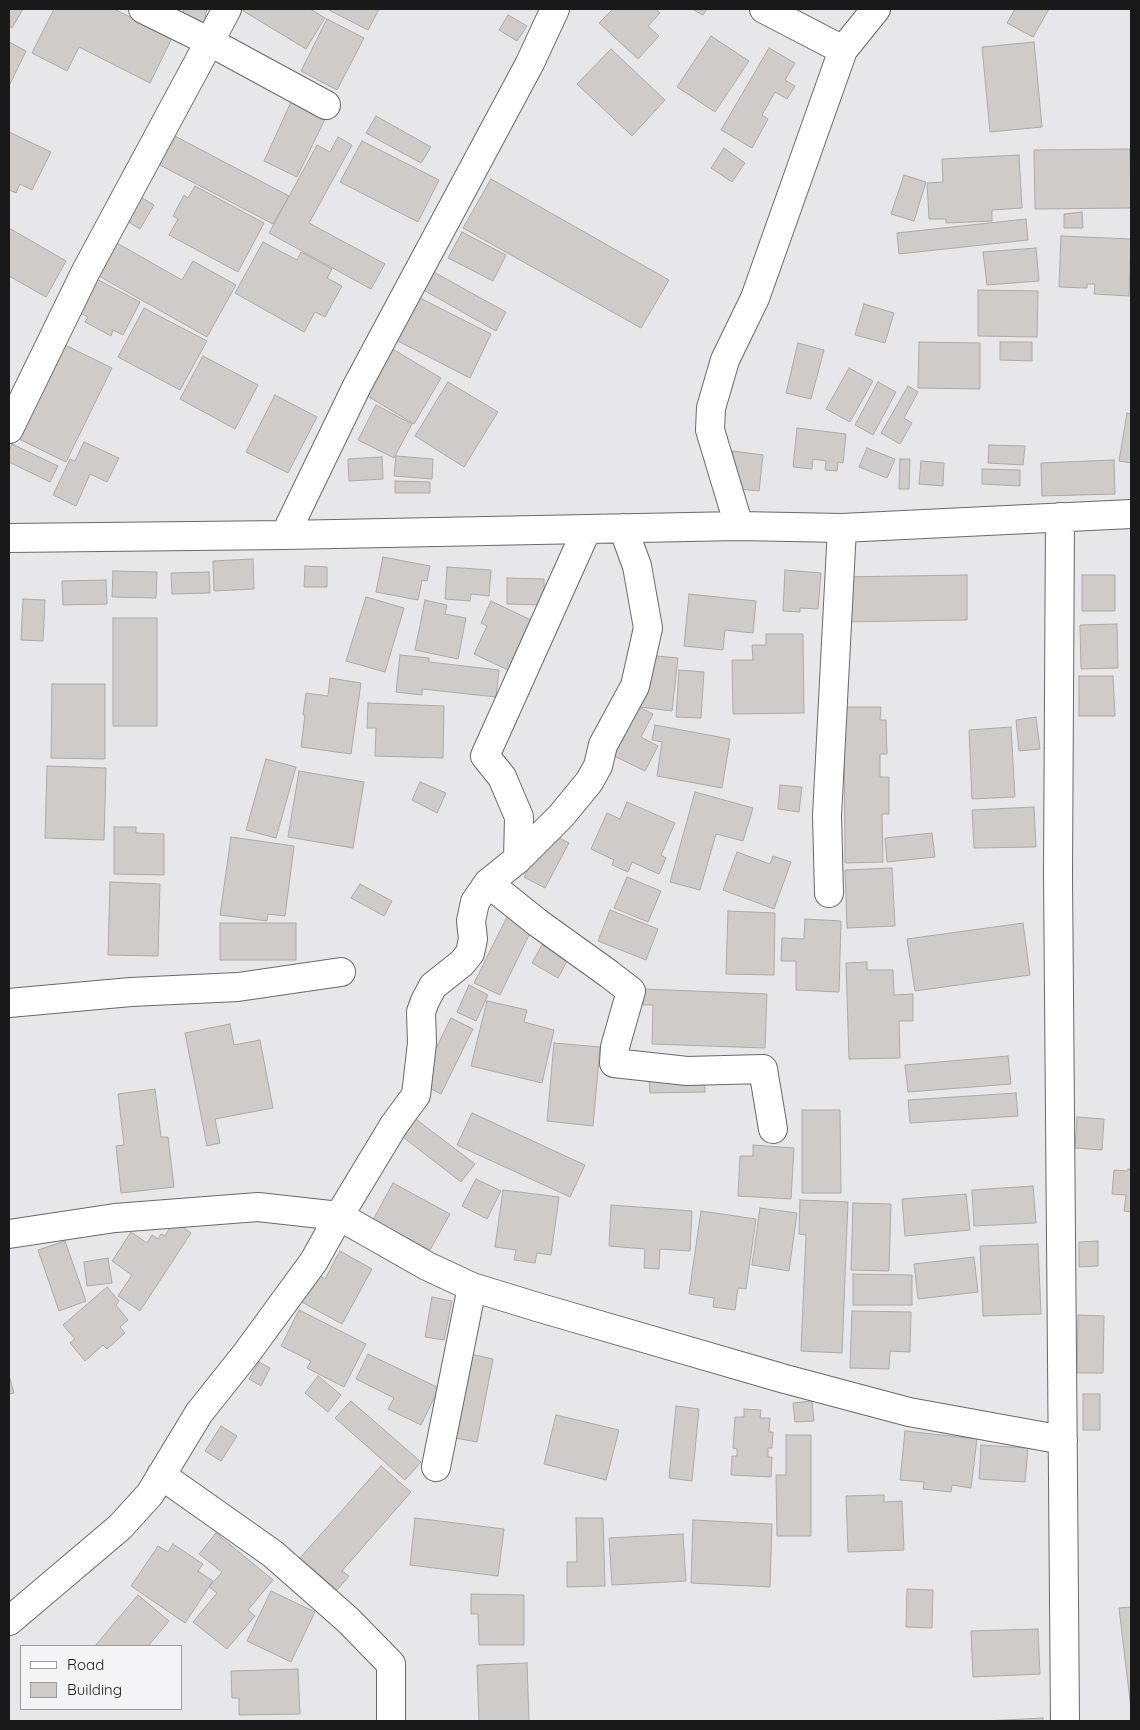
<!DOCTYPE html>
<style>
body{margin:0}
#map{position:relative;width:1140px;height:1730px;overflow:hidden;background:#e7e7ea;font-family:Quicksand,sans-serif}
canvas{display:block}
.frame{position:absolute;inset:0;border:10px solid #19191a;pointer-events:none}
.legend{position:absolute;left:20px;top:1645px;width:162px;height:65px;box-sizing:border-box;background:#f4f4f7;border:1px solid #9c9c9f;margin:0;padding:6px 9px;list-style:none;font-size:15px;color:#19191a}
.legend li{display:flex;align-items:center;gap:10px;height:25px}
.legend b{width:25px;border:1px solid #9c9c9f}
</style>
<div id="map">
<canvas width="1140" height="1730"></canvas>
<div class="frame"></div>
<ul class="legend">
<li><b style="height:6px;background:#fff"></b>Road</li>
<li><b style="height:14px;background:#cfcbc9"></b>Building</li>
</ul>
</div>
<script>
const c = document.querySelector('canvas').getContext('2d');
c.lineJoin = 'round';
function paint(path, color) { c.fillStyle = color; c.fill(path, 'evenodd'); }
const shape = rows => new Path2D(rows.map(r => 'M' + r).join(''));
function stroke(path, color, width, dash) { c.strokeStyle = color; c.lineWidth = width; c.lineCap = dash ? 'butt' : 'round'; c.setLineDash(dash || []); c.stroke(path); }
const building = shape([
 [9,9,23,9,12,28,9,26,9,9],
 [54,9,114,9,172,38,150,83,79,47,67,71,32,53,54,9],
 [184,9,207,9,204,23,181,18,184,9],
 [240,9,310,9,325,18,306,49,240,9],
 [330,9,379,9,368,30,329,10,330,9],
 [613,9,655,9,660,13,648,26,659,36,638,59,599,23,613,9],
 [692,9,707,9,703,15,692,9],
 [1015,9,1049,9,1033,37,1007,23,1015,9],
 [508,15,527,26,517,41,499,30,508,15],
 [327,19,364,38,337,90,301,71,327,19],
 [711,36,749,61,715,112,677,87,711,36],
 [9,42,26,51,9,86,9,42],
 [1034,42,1042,127,990,132,982,47,1034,42],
 [769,48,795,63,785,80,795,86,787,99,775,92,762,115,768,119,752,148,721,130,769,48],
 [611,49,665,100,632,136,577,84,611,49],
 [292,100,326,117,297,177,264,161,292,100],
 [376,116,431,147,421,163,366,133,376,116],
 [9,132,51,152,32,190,20,184,16,193,9,190,9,132],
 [171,134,289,196,273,224,156,163,171,134],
 [338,137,352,145,309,223,385,264,371,289,269,233,317,145,330,152,338,137],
 [362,141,439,180,418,222,340,182,362,141],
 [724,148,745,163,732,182,711,168,724,148],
 [1130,149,1131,208,1035,209,1034,150,1130,149],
 [1019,155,1022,208,992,210,992,221,946,223,946,219,929,219,927,183,943,182,942,159,1019,155],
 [904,175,926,182,914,221,891,214,904,175],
 [491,179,669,280,641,328,463,228,491,179],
 [195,186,264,223,238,272,169,235,178,219,173,216,184,195,188,198,195,186],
 [139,196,154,205,140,229,125,220,139,196],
 [1082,212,1083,228,1064,228,1064,214,1082,212],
 [1026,219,1028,240,899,254,897,233,1026,219],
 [9,228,66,261,46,297,9,276,9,228],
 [462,232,506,255,493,281,448,258,462,232],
 [1061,236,1131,239,1129,296,1094,294,1095,284,1087,284,1087,288,1059,287,1061,236],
 [108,238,182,280,193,261,236,285,207,337,90,271,108,238],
 [263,242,297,260,301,252,332,269,327,278,342,286,325,317,315,312,304,332,235,293,263,242],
 [1036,248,1039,281,987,285,983,252,1036,248],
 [430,270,506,312,496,331,420,288,430,270],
 [91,276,140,302,123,335,113,330,111,336,85,322,88,317,73,310,91,276],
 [978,290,1038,291,1037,337,978,336,978,290],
 [416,296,491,334,470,378,394,339,416,296],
 [864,304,894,313,885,343,855,335,864,304],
 [144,308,207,341,180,390,118,357,144,308],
 [919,342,980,343,980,389,918,388,919,342],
 [1000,342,1032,342,1032,361,1000,360,1000,342],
 [798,343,824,350,811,399,786,393,798,343],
 [65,345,112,368,66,462,19,439,65,345],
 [386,345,441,378,414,424,359,391,386,345],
 [203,356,258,385,235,429,180,399,203,356],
 [849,368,873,381,850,422,826,409,849,368],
 [448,382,498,412,464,467,415,436,448,382],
 [878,382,896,392,873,435,855,425,878,382],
 [908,386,918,392,904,418,912,423,900,444,881,433,908,386],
 [275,395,317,417,288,473,246,452,275,395],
 [376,405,412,424,394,458,358,440,376,405],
 [1127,413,1131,414,1131,463,1119,461,1127,413],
 [797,428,846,434,843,463,838,462,837,471,825,470,826,461,813,459,812,469,793,467,797,428],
 [84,442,119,458,107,482,90,474,76,506,53,495,70,459,75,461,84,442],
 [12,444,58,466,50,482,9,462,9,451,12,444],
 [989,445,1025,446,1023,465,988,463,989,445],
 [867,448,895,459,887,478,859,467,867,448],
 [733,451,763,455,759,491,729,488,733,451],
 [396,456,433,459,432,479,394,476,396,456],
 [382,457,383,479,349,481,348,459,382,457],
 [900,459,910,459,909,489,899,489,900,459],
 [1114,460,1115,494,1042,496,1041,463,1114,460],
 [921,461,944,463,943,486,919,484,921,461],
 [982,469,1020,470,1020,486,982,484,982,469],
 [395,481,430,482,430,493,395,493,395,481],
 [383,557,430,566,427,581,422,580,418,600,376,592,383,557],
 [253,559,254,589,214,591,213,561,253,559],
 [305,566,327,567,327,587,304,587,305,566],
 [447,567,491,570,489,596,471,594,470,601,445,599,447,567],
 [785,570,821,573,818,609,800,608,800,612,783,611,785,570],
 [113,571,157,572,156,598,112,597,113,571],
 [209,572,210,593,172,594,171,573,209,572],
 [967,575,967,620,841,622,840,577,967,575],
 [1082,575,1115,575,1115,611,1082,611,1082,575],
 [507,578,544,579,544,605,507,604,507,578],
 [106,580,107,604,63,605,62,581,106,580],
 [689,594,756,601,753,633,725,630,723,650,684,646,689,594],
 [366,597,404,608,385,672,346,661,366,597],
 [23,599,45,600,43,641,21,640,23,599],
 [425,600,447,605,445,614,466,618,458,659,415,650,425,600],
 [491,601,531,620,508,670,474,654,487,626,481,623,491,601],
 [113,618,157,618,157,726,113,726,113,618],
 [1117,624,1118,668,1081,669,1080,625,1117,624],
 [766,634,803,634,804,713,733,714,732,660,753,660,752,645,766,645,766,634],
 [400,655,429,658,429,662,499,670,496,697,422,689,422,695,396,692,400,655],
 [645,655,678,658,672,711,640,707,645,655],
 [679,670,704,672,701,718,676,717,679,670],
 [1079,676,1113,676,1115,716,1079,716,1079,676],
 [330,678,361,683,351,754,301,747,305,715,303,715,306,693,328,696,330,678],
 [52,684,105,684,105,759,51,758,52,684],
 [368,703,444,706,443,758,375,756,376,728,367,728,368,703],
 [631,703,653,714,641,737,658,746,645,771,606,752,631,703],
 [844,707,881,707,880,720,886,720,887,754,880,754,880,777,889,777,889,814,882,814,883,862,845,863,844,707],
 [1036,717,1040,749,1019,751,1016,720,1036,717],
 [655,725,730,739,722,788,657,776,662,742,652,740,655,725],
 [1011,727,1015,797,972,799,969,730,1011,727],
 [266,759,296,767,276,838,246,830,266,759],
 [47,766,106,768,104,840,45,838,47,766],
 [299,771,364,782,353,848,288,837,299,771],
 [420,782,446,793,437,813,412,800,420,782],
 [780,785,802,787,799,812,778,809,780,785],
 [695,792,753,808,743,841,716,834,700,890,670,882,695,792],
 [627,802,675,823,661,855,666,858,659,874,632,862,628,872,612,865,614,860,591,849,607,813,620,819,627,802],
 [1034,807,1036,847,974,848,972,810,1034,807],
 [114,827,136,827,136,833,164,834,164,875,114,874,114,827],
 [548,832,569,843,545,888,524,877,548,832],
 [932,833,935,857,887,862,885,838,932,833],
 [231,837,294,846,285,916,268,914,267,921,220,915,231,837],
 [737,852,770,864,773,856,791,862,774,909,723,890,737,852],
 [892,868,895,926,847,928,845,870,892,868],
 [627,877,661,891,648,922,614,908,627,877],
 [110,882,160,884,158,956,108,955,110,882],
 [360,884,392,901,384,916,351,898,360,884],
 [610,910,658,929,646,960,598,941,610,910],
 [728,911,775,913,774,975,726,974,728,911],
 [507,917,532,929,500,995,474,983,507,917],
 [805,919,841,921,839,992,796,990,796,961,781,961,782,938,804,939,805,919],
 [220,923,296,923,296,960,220,960,220,923],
 [1023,923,1030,975,915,991,907,939,1023,923],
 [542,945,568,959,558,978,532,963,542,945],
 [867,962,867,970,893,970,894,995,913,994,913,1021,899,1021,900,1058,849,1059,846,963,867,962],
 [469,985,488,995,476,1021,457,1012,469,985],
 [644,989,767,994,765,1048,652,1044,653,1005,643,1005,644,989],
 [487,1001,527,1010,524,1022,554,1030,542,1083,471,1066,487,1001],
 [451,1018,473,1029,441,1094,419,1083,451,1018],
 [230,1024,234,1045,260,1040,273,1108,215,1119,220,1143,207,1146,185,1033,230,1024],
 [554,1043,600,1047,593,1126,547,1121,554,1043],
 [1008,1056,1011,1084,908,1092,905,1065,1008,1056],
 [704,1076,705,1092,650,1093,649,1078,704,1076],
 [155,1089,161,1137,168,1137,174,1187,121,1193,116,1146,124,1145,118,1094,155,1089],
 [1016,1093,1018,1116,910,1123,908,1100,1016,1093],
 [802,1110,840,1110,841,1193,802,1193,802,1110],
 [472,1113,585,1165,570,1197,457,1145,472,1113],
 [413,1117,475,1164,461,1182,399,1134,413,1117],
 [1077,1117,1104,1119,1102,1150,1075,1148,1077,1117],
 [753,1145,794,1148,791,1199,738,1196,740,1156,753,1156,753,1145],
 [1128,1169,1131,1169,1131,1212,1124,1211,1126,1195,1112,1194,1114,1170,1128,1171,1128,1169],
 [476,1179,501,1191,487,1219,462,1206,476,1179],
 [393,1183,450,1214,430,1250,373,1220,393,1183],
 [1033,1186,1036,1223,974,1226,972,1190,1033,1186],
 [503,1190,559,1197,551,1255,537,1253,535,1263,514,1260,516,1250,495,1247,503,1190],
 [966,1194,970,1230,905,1236,902,1199,966,1194],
 [800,1200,848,1202,842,1353,801,1351,806,1235,799,1234,800,1200],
 [853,1203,891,1204,889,1271,851,1270,853,1203],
 [611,1205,692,1211,690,1251,660,1249,659,1269,644,1268,645,1249,609,1246,611,1205],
 [760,1208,797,1213,789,1271,752,1265,760,1208],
 [701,1211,756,1219,746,1289,738,1288,735,1310,713,1307,714,1298,689,1294,701,1211],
 [174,1221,191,1233,140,1311,118,1296,132,1275,112,1261,131,1232,147,1243,152,1235,158,1239,161,1234,165,1236,174,1221],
 [65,1241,86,1301,59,1311,38,1250,65,1241],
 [1098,1241,1098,1266,1079,1267,1079,1242,1098,1241],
 [1038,1244,1041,1314,983,1316,980,1246,1038,1244],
 [340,1251,372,1269,342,1324,298,1300,313,1272,325,1279,340,1251],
 [974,1257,978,1292,918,1299,914,1264,974,1257],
 [108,1258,112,1283,87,1286,84,1262,108,1258],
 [853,1274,912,1275,912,1305,853,1305,853,1274],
 [107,1287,119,1301,116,1305,128,1320,120,1327,125,1333,107,1349,103,1345,85,1361,70,1343,75,1339,63,1325,107,1287],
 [432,1297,452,1301,444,1340,425,1337,432,1297],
 [299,1310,366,1344,344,1387,307,1368,311,1361,281,1346,299,1310],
 [852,1311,911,1312,910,1352,890,1351,889,1369,850,1368,852,1311],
 [1078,1315,1104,1316,1103,1373,1077,1373,1078,1315],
 [466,1353,493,1359,477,1442,450,1437,466,1353],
 [368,1354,439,1388,421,1425,388,1409,394,1398,356,1379,368,1354],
 [259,1362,270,1368,261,1386,249,1379,259,1362],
 [9,1375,14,1393,9,1394,9,1375],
 [318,1376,341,1395,328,1412,305,1393,318,1376],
 [1083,1394,1100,1394,1100,1430,1083,1430,1083,1394],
 [351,1401,421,1462,405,1480,335,1418,351,1401],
 [812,1401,814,1421,795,1422,793,1403,812,1401],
 [676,1406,699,1409,692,1481,669,1478,676,1406],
 [744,1409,761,1410,760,1418,770,1418,769,1432,773,1432,772,1448,768,1448,768,1457,772,1457,771,1477,731,1475,732,1456,737,1456,737,1449,733,1448,735,1417,744,1417,744,1409],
 [556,1415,619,1430,606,1480,544,1464,556,1415],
 [221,1426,237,1436,221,1461,205,1451,221,1426],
 [905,1431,977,1439,971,1488,952,1485,951,1492,923,1489,924,1482,900,1480,905,1431],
 [786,1435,811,1435,811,1536,777,1536,776,1475,786,1475,786,1435],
 [981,1445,1028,1448,1025,1482,979,1479,981,1445],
 [381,1466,411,1492,342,1571,349,1576,337,1590,300,1558,381,1466],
 [884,1495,884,1502,902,1501,904,1550,848,1552,846,1496,884,1495],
 [415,1518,504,1529,498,1576,410,1565,415,1518],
 [576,1518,603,1518,605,1586,567,1587,567,1562,577,1562,576,1518],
 [693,1520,772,1524,770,1587,691,1583,693,1520],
 [216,1533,273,1580,248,1610,255,1616,227,1649,193,1622,217,1593,209,1587,222,1572,199,1554,216,1533],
 [683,1534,686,1581,612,1585,609,1538,683,1534],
 [173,1544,203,1564,198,1571,213,1581,185,1623,131,1586,158,1546,168,1552,173,1544],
 [907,1589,933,1590,932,1628,906,1627,907,1589],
 [271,1591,315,1612,291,1662,247,1641,271,1591],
 [471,1594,524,1595,524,1645,479,1645,478,1614,471,1614,471,1594],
 [138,1595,169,1621,148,1646,95,1646,138,1595],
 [1131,1607,1131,1709,1119,1608,1131,1607],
 [1038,1629,1040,1674,973,1677,971,1631,1038,1629],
 [527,1663,529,1721,479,1721,477,1665,527,1663],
 [298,1669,300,1714,239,1715,239,1698,232,1698,231,1671,298,1669],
 [1043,1718,1043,1721,985,1721,1043,1718]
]);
paint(building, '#cfcbc9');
stroke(building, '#aca9a7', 1);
const minor = shape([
 [143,9,210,42,326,105],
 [764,9,843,50],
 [9,429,86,271,227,9],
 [1060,517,1058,874,1065,1721],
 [739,526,710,430,711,408,725,360,755,298,843,50,876,9],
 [285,535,357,386,530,63,555,9],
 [9,538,285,535,739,526,842,528,1131,514],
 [518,859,519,817,502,777,485,756,587,529],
 [488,883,538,923,609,974,631,991,615,1047,614,1063,687,1071,763,1069,773,1129],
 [829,893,827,816,842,528],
 [9,1003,131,992,238,987,341,972],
 [9,1234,115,1218,258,1207,339,1216,427,1266,472,1287,537,1307,785,1379,909,1412,1063,1440],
 [436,1467,472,1287],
 [161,1475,273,1554,348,1620,391,1664,391,1721],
 [9,1621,120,1527,150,1494,199,1413,246,1354,314,1261,339,1216,394,1125,416,1095,422,1043,421,1012,425,1001,433,986,462,963,470,953,473,939,471,921,475,902,488,883,518,859,561,816,589,782,598,766,603,745,635,686,648,628,637,566,623,528]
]);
stroke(minor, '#69696c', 30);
stroke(minor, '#fff', 28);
</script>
